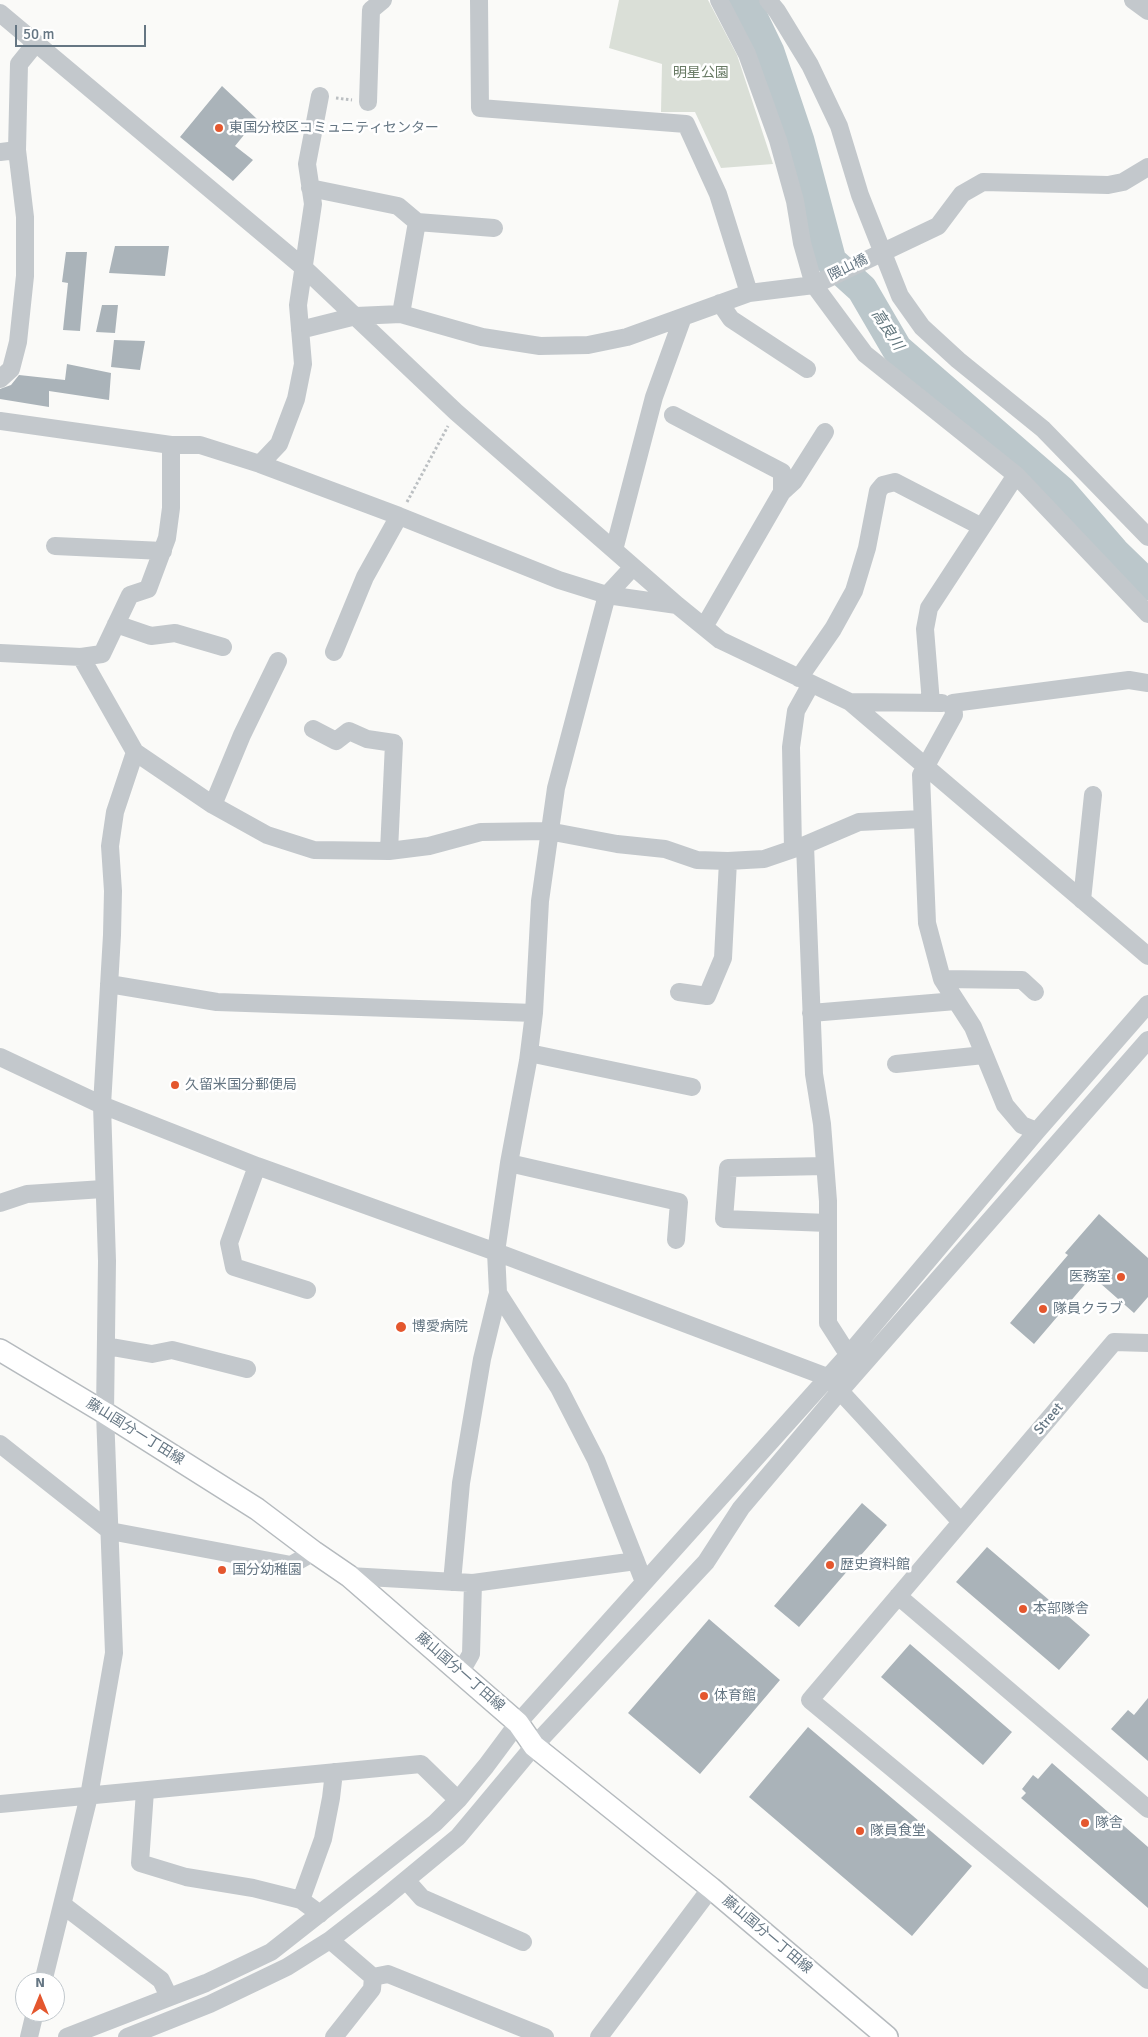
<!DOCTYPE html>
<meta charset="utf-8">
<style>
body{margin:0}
#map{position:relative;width:1148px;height:2037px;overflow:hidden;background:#fafaf8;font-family:Signika,sans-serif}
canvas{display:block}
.north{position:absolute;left:15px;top:1972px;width:50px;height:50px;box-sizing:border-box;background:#fff;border:1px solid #c1c8cd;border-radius:50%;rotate:0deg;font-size:14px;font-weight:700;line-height:20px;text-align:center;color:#657683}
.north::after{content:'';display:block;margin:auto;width:18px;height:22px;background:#e4572e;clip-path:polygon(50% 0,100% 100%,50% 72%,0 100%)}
.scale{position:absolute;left:15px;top:25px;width:131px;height:22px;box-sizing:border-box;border:2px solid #657683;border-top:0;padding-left:6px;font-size:15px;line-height:18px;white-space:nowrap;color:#657683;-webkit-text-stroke:4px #fff;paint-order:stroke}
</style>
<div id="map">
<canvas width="1148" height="2037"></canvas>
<div class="north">N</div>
<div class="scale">50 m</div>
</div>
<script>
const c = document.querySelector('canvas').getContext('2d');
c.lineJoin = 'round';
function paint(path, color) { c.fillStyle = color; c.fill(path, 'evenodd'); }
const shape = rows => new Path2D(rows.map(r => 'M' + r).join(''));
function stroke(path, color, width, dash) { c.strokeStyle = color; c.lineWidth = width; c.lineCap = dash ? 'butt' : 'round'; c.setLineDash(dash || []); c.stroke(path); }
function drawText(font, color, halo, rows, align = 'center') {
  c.font = font + ' Signika,"Noto Sans JP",sans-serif'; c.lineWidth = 5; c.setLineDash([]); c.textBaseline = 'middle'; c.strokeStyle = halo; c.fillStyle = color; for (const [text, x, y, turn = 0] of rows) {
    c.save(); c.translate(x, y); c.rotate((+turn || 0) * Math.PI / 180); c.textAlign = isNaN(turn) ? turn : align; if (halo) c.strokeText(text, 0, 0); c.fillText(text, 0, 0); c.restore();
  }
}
paint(shape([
 [619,0,708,0,737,55,773,164,721,168,695,112,661,112,662,64,609,48]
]), '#dadfd7');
stroke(shape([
 [744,0,769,52,799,141,831,261,862,289,897,349,1061,491,1114,552,1148,585]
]), '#bbc7cb', 31);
paint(shape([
 [222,86,257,119,235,146,253,160,233,181,180,137],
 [115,246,169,246,165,276,109,273],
 [66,252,87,252,80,331,63,330,68,283,62,282],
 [102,305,118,305,115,333,96,332],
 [114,340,145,341,140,370,111,367],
 [67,364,111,373,109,400,49,391,49,407,0,399,0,389,11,385,19,375,65,380],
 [1099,1214,1148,1258,1148,1297,1134,1313,1092,1276,1034,1344,1010,1323,1068,1255,1065,1253],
 [862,1503,887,1525,799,1627,774,1606],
 [987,1547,1090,1635,1059,1670,956,1582],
 [709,1619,780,1680,700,1774,628,1713],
 [910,1644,1012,1732,983,1765,881,1677],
 [1148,1698,1148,1761,1111,1729,1128,1710,1134,1715],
 [808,1727,972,1866,912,1936,749,1797],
 [1052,1763,1148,1847,1148,1908,1021,1798,1026,1793,1022,1789,1033,1775,1038,1779]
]), '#aab3b9');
const major = shape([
 [0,1350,105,1413,257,1509,314,1552,349,1576,518,1723,534,1746,711,1888,887,2037]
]);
stroke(major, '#b5babe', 24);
stroke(shape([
 [336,98,352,100],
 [407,502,448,426]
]), '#bbbfc2', 3, [2.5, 2.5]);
stroke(shape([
 [479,0,480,108,686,124,718,194,749,293],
 [719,0,747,54,778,140,795,201,802,243,814,285,865,354,1016,475,1148,614],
 [768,0,777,11,810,65,839,126,860,195,900,296,922,327,958,360,1043,429,1148,537],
 [1133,0,1148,11],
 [0,13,303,267,456,412,677,605,720,640,850,702,1148,956],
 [368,102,371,10,383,0],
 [0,152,17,150],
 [310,188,398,206,417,222,494,228],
 [720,303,731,319,807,369],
 [401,314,417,222],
 [300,330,356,316,401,314,482,337,540,346,588,345,627,337,749,293,814,285,938,226,962,194,983,182,1108,185,1123,182,1148,167],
 [0,379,11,369,18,342,25,276,25,217,17,150,19,64,36,43],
 [673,415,782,472,782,492],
 [0,421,171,445,200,445,260,464,399,516,559,580,607,595,677,605],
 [260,464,279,444,296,399,303,364,298,305,313,204,307,164,320,96],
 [55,546,163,551],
 [614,550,654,397,683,317],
 [116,624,151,636,175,633,223,647],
 [704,627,782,492,794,481,825,432],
 [334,652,365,577,399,516],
 [0,653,81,657,102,654,130,595,148,589,167,538,171,508,171,445],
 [81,657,135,752,213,805,267,835,314,850,389,851,429,846,481,832,548,831,617,844,665,849,697,860,728,861,764,859,805,845,859,822,922,819],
 [799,678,833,629,854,591,867,548,878,491,883,485,895,482,982,527],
 [850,702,942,703],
 [931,703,925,629,929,608,1016,475],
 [313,729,336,741,349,731,367,739,394,743,389,851],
 [213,805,242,735,278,661],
 [805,845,814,1074,822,1124,828,1201,828,1323,844,1348,850,1353],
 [793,849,791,747,796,711,811,684],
 [1082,900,1093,795],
 [942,979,1022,980,1035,992],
 [109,984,217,1002,534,1013],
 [679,992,707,996,723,958,728,861],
 [811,1013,956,1001],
 [529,1053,692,1087],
 [0,1057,102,1105,257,1166,496,1252,827,1377,961,1522],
 [896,1064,984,1055],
 [1037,1131,1022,1125,1005,1105,973,1027,942,979,927,923,921,775,954,715,953,703,1129,680,1148,683],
 [509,1163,679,1202,676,1240],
 [257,1166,229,1243,234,1267,307,1290],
 [825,1166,728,1168,724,1219,828,1223],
 [0,1203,27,1194,103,1189],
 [498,1293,559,1388,596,1460,644,1582],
 [1148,1343,1114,1342,810,1700,1148,1980],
 [106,1346,152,1354,172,1350,247,1369],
 [0,1444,110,1531,291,1565,314,1552],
 [349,1576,473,1583,636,1561],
 [452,1582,461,1483,482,1359,498,1293,496,1252,509,1163,528,1061,534,1013,540,901,556,788,607,595,633,567],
 [898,1596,1148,1809],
 [460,1673,471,1654,473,1583],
 [145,1791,140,1863,186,1877,253,1888,301,1900,320,1914],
 [0,1804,421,1764,458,1800],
 [406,1880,422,1898,523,1942],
 [301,1900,323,1839,331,1798,334,1772],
 [63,1905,161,1980,169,1997],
 [330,1940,373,1977,372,1989,334,2037],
 [373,1977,388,1974,545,2037],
 [43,1982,89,1796,114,1653,105,1413,107,1261,102,1105,112,935,113,891,110,846,115,812,135,752],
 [29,2037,35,2012],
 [67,2037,206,1983,271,1952,435,1823,458,1800,486,1766,518,1723,850,1353,1037,1131,1148,1004],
 [127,2037,210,2004,287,1967,330,1940,383,1899,458,1837,534,1746,706,1562,741,1508,840,1391,1148,1040],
 [599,2037,711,1888]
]), '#c3c8cc', 18);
stroke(major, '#fff', 21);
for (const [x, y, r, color] of [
 [219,128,5,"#e4572e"],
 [175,1085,5,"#e4572e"],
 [1121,1277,5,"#e4572e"],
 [1043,1309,5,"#e4572e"],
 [401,1327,6,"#e4572e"],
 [830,1565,5,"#e4572e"],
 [222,1570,5,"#e4572e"],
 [1023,1609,5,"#e4572e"],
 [704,1696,5,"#e4572e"],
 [1085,1823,5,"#e4572e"],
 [860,1831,5,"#e4572e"]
]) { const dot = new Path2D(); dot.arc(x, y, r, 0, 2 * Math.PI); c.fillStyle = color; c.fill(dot); stroke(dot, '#fff', 2); }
drawText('14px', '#687a64', '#fff', [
 ["明星公園",701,73]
]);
drawText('14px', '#657683', '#fff', [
 ["東国分校区コミュニティセンター",229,128],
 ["久留米国分郵便局",185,1085],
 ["医務室",1111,1277,"right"],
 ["隊員クラブ",1053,1309],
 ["博愛病院",412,1327],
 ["歴史資料館",840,1565],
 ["国分幼稚園",232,1570],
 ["本部隊舎",1033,1609],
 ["体育館",714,1696],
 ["隊舎",1095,1823],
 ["隊員食堂",870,1831]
], 'left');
drawText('14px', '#657683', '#fff', [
 ["隈山橋",848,268,-26],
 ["Street",1049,1419,-50],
 ["藤山国分一丁田線",135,1432,32],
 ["藤山国分一丁田線",460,1672,41],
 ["藤山国分一丁田線",767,1935,40]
]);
drawText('italic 15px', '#60757c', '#fff', [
 ["高良川",887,330,57]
]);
</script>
